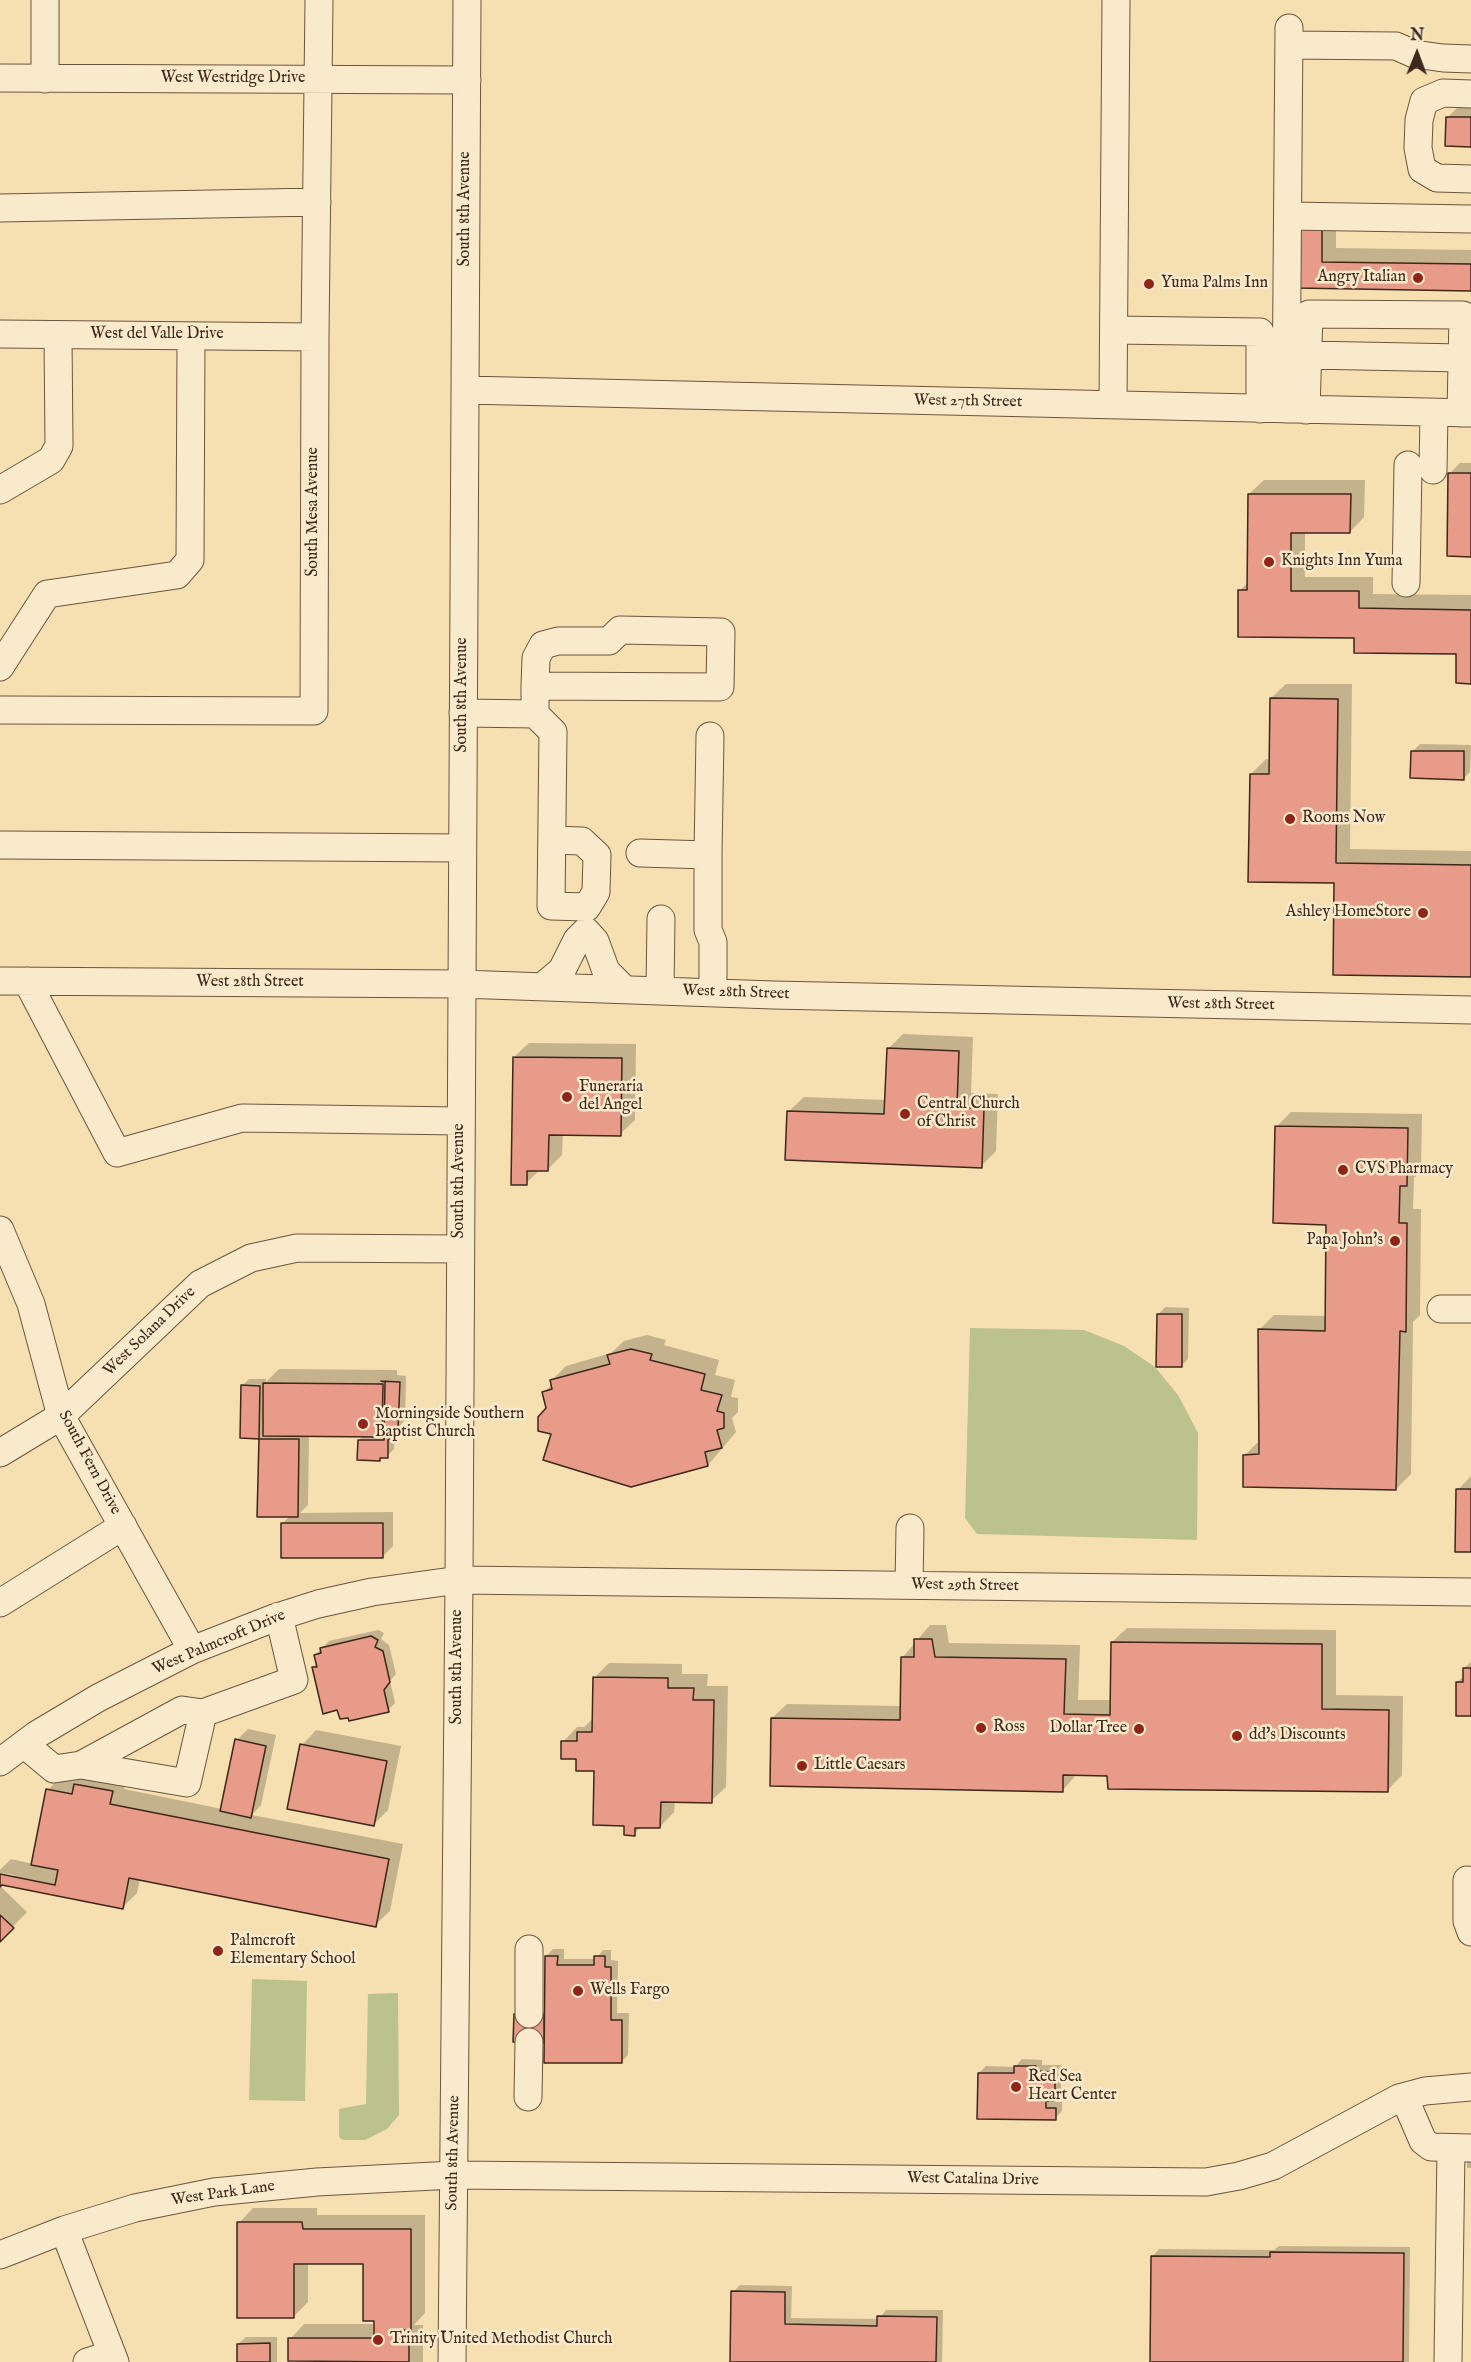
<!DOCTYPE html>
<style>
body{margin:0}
#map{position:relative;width:1471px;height:2362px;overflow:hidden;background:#f6dfb0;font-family:"IM FELL English",serif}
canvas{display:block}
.north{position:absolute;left:1387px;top:24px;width:60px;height:60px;-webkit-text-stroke:4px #f9eacc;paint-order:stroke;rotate:1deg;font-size:16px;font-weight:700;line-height:24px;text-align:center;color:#3e271b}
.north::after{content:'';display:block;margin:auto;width:21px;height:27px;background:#3e271b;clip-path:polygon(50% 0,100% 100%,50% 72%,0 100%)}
</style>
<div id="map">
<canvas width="1471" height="2362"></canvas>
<div class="north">N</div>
</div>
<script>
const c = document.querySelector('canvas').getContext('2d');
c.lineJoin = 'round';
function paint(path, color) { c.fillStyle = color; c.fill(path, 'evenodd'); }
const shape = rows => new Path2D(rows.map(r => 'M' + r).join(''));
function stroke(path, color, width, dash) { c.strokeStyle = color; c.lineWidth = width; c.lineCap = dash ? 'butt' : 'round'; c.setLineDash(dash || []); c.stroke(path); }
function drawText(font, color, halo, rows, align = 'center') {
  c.font = font + ' "IM FELL English",serif'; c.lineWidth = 5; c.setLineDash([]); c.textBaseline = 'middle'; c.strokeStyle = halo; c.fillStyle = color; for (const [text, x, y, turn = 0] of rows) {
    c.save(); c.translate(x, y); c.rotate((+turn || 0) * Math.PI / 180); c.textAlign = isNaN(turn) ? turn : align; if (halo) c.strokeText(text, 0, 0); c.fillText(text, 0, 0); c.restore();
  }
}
paint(shape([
 [970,1328,1084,1330,1124,1346,1155,1367,1178,1395,1198,1433,1197,1540,977,1534,965,1518],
 [252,1979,307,1981,305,2101,249,2100],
 [398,1993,399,2115,387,2129,365,2140,343,2140,339,2137,339,2109,366,2104,368,1994]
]), '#bcc28c');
paint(shape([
 [1459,106,1471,106,1471,145,1448,117],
 [1336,213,1336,248,1471,250,1471,289,1298,287,1299,227],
 [1460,463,1471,463,1471,555,1449,474],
 [1264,480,1365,480,1364,517,1350,532,1305,532,1305,577,1373,577,1373,594,1471,595,1471,682,1458,652,1355,637,1239,591,1249,582,1249,494],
 [1286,684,1352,684,1350,849,1471,851,1471,976,1336,882,1251,774,1266,759,1270,760,1271,698],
 [1420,744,1471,745,1470,772,1463,779,1413,751],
 [903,1034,973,1037,971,1093,998,1094,996,1151,981,1166,789,1111,804,1097,886,1100,888,1049],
 [529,1043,636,1044,635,1120,620,1134,563,1133,562,1155,548,1169,541,1169,526,1183,514,1057],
 [1291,1112,1422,1114,1421,1170,1414,1178,1413,1209,1421,1209,1420,1315,1413,1322,1411,1474,1396,1489,1245,1455,1260,1440,1259,1330,1274,1315,1327,1316,1328,1223,1276,1127],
 [1165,1307,1189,1308,1188,1359,1181,1366,1158,1315],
 [647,1335,666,1340,664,1345,719,1360,715,1375,735,1380,731,1397,738,1398,738,1412,732,1418,736,1432,708,1465,552,1433,544,1393,552,1384,552,1380,566,1366,611,1353,624,1341],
 [279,1369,397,1370,397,1375,406,1376,405,1420,395,1431,394,1449,387,1456,383,1456,379,1460,359,1440,364,1435,309,1435,308,1505,300,1513,393,1512,393,1546,382,1557,283,1523,290,1516,258,1515,260,1437,242,1437,242,1386,249,1379,266,1379,266,1382],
 [1471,1476,1471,1551,1458,1490],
 [930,1625,946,1625,949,1643,1080,1645,1078,1700,1112,1700,1112,1642,1127,1628,1336,1630,1336,1695,1403,1696,1402,1775,1388,1790,1077,1774,1062,1791,772,1718,787,1704,902,1706,902,1658],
 [378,1630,384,1633,381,1639,389,1645,396,1674,390,1681,395,1703,388,1710,338,1708,313,1667,317,1663,315,1655,329,1641],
 [1471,1662,1471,1715,1457,1682,1464,1676,1464,1668],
 [609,1663,682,1664,682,1674,708,1674,707,1686,728,1686,726,1787,711,1801,675,1801,674,1812,660,1827,642,1826,634,1834,625,1824,595,1769,577,1758,563,1742,577,1727,584,1727,594,1718,595,1677],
 [248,1729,276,1735,261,1805,252,1815,403,1844,390,1911,375,1925,140,1879,137,1893,123,1907,2,1884,0,1886,0,1876,11,1878,14,1875,0,1873,0,1870,11,1859,33,1864,48,1790,62,1775,127,1777,124,1789,222,1809,237,1740],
 [316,1730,401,1746,388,1810,374,1824,302,1745],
 [0,1886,27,1912,0,1940],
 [553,1949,564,1949,564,1959,596,1959,603,1950,611,1950,611,1960,618,1961,617,2013,629,2013,628,2055,621,2062,546,2039,543,2041,516,2015,552,2016,552,2013,518,2012,546,2012,546,1956],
 [1022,2059,1042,2060,1042,2065,1061,2065,1061,2093,1052,2102,1062,2102,1062,2111,1055,2118,979,2073,986,2066,1015,2067],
 [1471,2145,1471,2168,1467,2168,1467,2150],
 [253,2208,317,2208,317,2215,425,2215,425,2313,414,2325,423,2325,423,2362,310,2362,290,2339,304,2324,375,2324,365,2263,308,2263,308,2302,293,2317,239,2223],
 [1279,2246,1410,2247,1409,2362,1151,2362,1152,2257,1159,2249,1274,2250],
 [740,2285,792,2286,791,2318,879,2319,886,2310,943,2310,942,2362,732,2362,733,2292],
 [246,2337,277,2337,277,2362,238,2362,238,2344]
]), '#0003');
const building = shape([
 [1446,117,1471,117,1471,147,1445,146,1446,117],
 [1297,226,1322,227,1322,262,1471,264,1471,291,1296,288,1297,226],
 [1448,473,1471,473,1471,557,1447,556,1448,473],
 [1248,494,1351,494,1350,533,1291,533,1291,591,1359,591,1359,608,1471,610,1471,684,1456,683,1456,654,1354,653,1354,638,1238,637,1238,590,1247,590,1248,494],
 [1270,698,1338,699,1336,863,1471,865,1471,977,1333,975,1334,883,1248,882,1250,774,1269,774,1270,698],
 [1411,751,1464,751,1464,780,1410,778,1411,751],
 [887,1048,959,1051,957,1107,984,1109,982,1168,785,1160,787,1111,884,1114,887,1048],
 [513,1057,622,1058,621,1136,549,1135,548,1171,527,1171,527,1185,511,1185,513,1057],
 [1275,1126,1408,1128,1407,1186,1400,1186,1399,1223,1407,1223,1406,1332,1400,1331,1396,1490,1243,1487,1243,1455,1259,1454,1258,1329,1325,1331,1326,1225,1273,1223,1275,1126],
 [1157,1314,1182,1314,1182,1367,1156,1367,1157,1314],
 [631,1349,652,1354,650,1360,705,1374,701,1390,722,1395,717,1411,724,1413,724,1428,717,1430,722,1448,705,1452,708,1466,631,1487,543,1460,551,1434,538,1431,538,1417,546,1408,542,1392,552,1389,550,1380,610,1364,607,1355,631,1349],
 [381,1381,400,1382,398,1428,388,1440,388,1458,380,1458,380,1461,357,1460,358,1440,384,1440,385,1382,381,1381],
 [263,1383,383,1384,382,1437,263,1436,263,1383],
 [241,1385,260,1386,259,1439,240,1438,241,1385],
 [259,1439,299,1439,298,1517,257,1517,259,1439],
 [1456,1489,1471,1489,1471,1552,1455,1552,1456,1489],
 [281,1523,383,1523,383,1558,281,1558,281,1523],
 [371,1636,378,1640,375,1647,383,1651,390,1682,384,1690,389,1712,349,1721,348,1718,340,1719,337,1710,323,1714,312,1667,317,1667,314,1655,321,1653,320,1648,371,1636],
 [914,1639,932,1639,935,1657,1066,1659,1064,1714,1110,1715,1111,1642,1322,1644,1322,1709,1389,1710,1388,1792,1108,1789,1107,1776,1063,1775,1063,1792,770,1786,771,1718,900,1720,901,1657,914,1657,914,1639],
 [1463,1668,1471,1668,1471,1716,1456,1716,1456,1682,1463,1682,1463,1668],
 [593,1677,668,1678,668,1688,694,1688,693,1700,714,1700,712,1803,661,1802,660,1828,635,1828,635,1836,624,1835,624,1826,593,1825,594,1771,576,1771,576,1759,561,1759,561,1741,577,1741,577,1732,592,1732,593,1677],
 [235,1739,266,1746,251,1818,220,1811,235,1739],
 [300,1744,387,1761,374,1826,287,1809,300,1744],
 [74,1784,113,1791,110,1804,389,1859,376,1927,129,1878,123,1909,2,1885,0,1887,0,1874,55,1885,58,1870,31,1865,46,1789,72,1794,74,1784],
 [0,1915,14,1928,0,1942,0,1915],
 [545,1956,558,1956,557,1965,594,1965,594,1956,605,1956,605,1967,611,1967,611,2020,622,2020,622,2063,544,2063,545,1956],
 [514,2014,544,2014,544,2043,513,2042,514,2014],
 [1014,2066,1036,2066,1036,2071,1055,2072,1055,2101,1046,2101,1046,2108,1056,2108,1056,2120,977,2119,978,2073,1014,2073,1014,2066],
 [237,2222,302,2222,303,2229,411,2229,411,2330,398,2330,398,2339,409,2339,409,2362,288,2361,288,2338,374,2338,374,2321,363,2321,363,2264,294,2264,294,2318,237,2318,237,2222],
 [1270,2252,1404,2253,1403,2362,1150,2362,1151,2256,1270,2257,1270,2252],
 [731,2291,785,2292,785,2324,877,2326,877,2316,937,2317,936,2362,730,2362,731,2291],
 [270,2343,270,2362,237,2362,237,2344,270,2343]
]);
paint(building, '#e79b88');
stroke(building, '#3e271b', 1.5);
const minor = shape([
 [45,0,45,79],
 [1289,45,1396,46,1414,54,1443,58,1471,59],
 [0,78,467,80],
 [1471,94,1443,93,1424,101,1419,120,1418,148,1422,169,1437,178,1471,179],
 [0,208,317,202],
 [1289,216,1471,219],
 [1114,330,1260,332,1260,409],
 [0,334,315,337],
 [1308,355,1462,358],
 [465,390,1471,413],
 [1113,405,1116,0],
 [1286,409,1289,28],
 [1306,410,1309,314,1463,315,1461,413],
 [1433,470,1434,413],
 [0,490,51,460,59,446,58,335],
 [1406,583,1408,465],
 [0,667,47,594,177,575,190,560,191,336],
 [0,710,314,711,315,337,319,0],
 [463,713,535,714,535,686,536,658,543,645,558,641,609,641,620,630,721,632,720,687,535,686],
 [535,714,553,732,551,906,587,907,596,892,597,855,582,841,552,840],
 [0,845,462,848],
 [640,853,708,855,710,736],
 [708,855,708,930,713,942,713,992],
 [0,981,461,984,773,995,1471,1010],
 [27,981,117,1153,242,1118,460,1121],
 [543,986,562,970,577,940,586,931,595,941,606,971,624,989],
 [660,990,661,919],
 [0,1230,31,1304,61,1416,192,1650],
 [1441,1309,1471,1309],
 [0,1453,61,1416,200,1284,251,1258,297,1248,460,1249],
 [909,1585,910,1528],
 [0,1603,123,1526],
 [25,1745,54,1769,81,1765,182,1710,203,1713,294,1680,279,1616],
 [0,1762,36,1735,98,1698,192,1650,274,1618,318,1604,372,1592,459,1580,1471,1592],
 [81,1765,187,1783,203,1713],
 [1467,1880,1467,1921,1471,1932],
 [529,2014,529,1949],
 [528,2097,529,2042],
 [1404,2097,1423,2141,1431,2147,1471,2148],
 [64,2230,115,2362],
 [0,2255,64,2230,135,2208,214,2192,317,2182,454,2175,1206,2182,1239,2176,1273,2166,1399,2098,1425,2091,1471,2087],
 [87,2362,112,2354],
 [452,2362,459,1580,467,0],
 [1448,2362,1451,2148]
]);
stroke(minor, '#6c5540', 29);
stroke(minor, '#f9eacc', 27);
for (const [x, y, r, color] of [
 [1418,278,6,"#8f2418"],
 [1149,284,6,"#8f2418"],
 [1269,562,6,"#8f2418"],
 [1290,819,6,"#8f2418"],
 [1423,913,6,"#8f2418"],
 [567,1097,6,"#8f2418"],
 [905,1114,6,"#8f2418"],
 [1343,1170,6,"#8f2418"],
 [1395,1241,6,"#8f2418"],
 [363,1424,6,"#8f2418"],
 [981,1728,6,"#8f2418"],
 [1139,1729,6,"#8f2418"],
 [1237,1736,6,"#8f2418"],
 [802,1766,6,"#8f2418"],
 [218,1951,6,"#8f2418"],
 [578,1991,6,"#8f2418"],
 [1016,2087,6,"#8f2418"],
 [378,2340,6,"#8f2418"]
]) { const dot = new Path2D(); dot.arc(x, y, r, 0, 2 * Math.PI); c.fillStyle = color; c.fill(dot); stroke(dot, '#f9eacc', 2); }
drawText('16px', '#3e271b', '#f9eacc', [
 ["West Westridge Drive",233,79],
 ["South 8th Avenue",466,209,-90],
 ["West del Valle Drive",157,335],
 ["West 27th Street",968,402,1],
 ["South Mesa Avenue",314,512,-90],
 ["South 8th Avenue",463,695,-90],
 ["West 28th Street",250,983],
 ["West 28th Street",736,993,2],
 ["West 28th Street",1221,1005,1],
 ["South 8th Avenue",460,1181,-90],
 ["West Solana Drive",150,1332,-44],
 ["South Fern Drive",89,1463,62],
 ["West 29th Street",965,1586,1],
 ["West Palmcroft Drive",219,1643,-23],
 ["South 8th Avenue",458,1667,-90],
 ["South 8th Avenue",454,2153,-89],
 ["West Catalina Drive",973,2180,1],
 ["West Park Lane",223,2194,-8]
]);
drawText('16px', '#3e271b', '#f9eacc', [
 ["Angry Italian",1406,278,"right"],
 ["Yuma Palms Inn",1161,284],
 ["Knights Inn Yuma",1281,562],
 ["Rooms Now",1302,819],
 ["Ashley HomeStore",1411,913,"right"],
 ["Funeraria",579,1088],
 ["del Angel",579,1106],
 ["Central Church",917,1105],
 ["of Christ",917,1123],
 ["CVS Pharmacy",1355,1170],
 ["Papa John's",1383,1241,"right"],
 ["Morningside Southern",375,1415],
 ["Baptist Church",375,1433],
 ["Ross",993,1728],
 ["Dollar Tree",1127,1729,"right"],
 ["dd's Discounts",1249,1736],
 ["Little Caesars",814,1766],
 ["Palmcroft",230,1942],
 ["Elementary School",230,1960],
 ["Wells Fargo",590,1991],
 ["Red Sea",1028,2078],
 ["Heart Center",1028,2096],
 ["Trinity United Methodist Church",390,2340]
], 'left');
</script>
